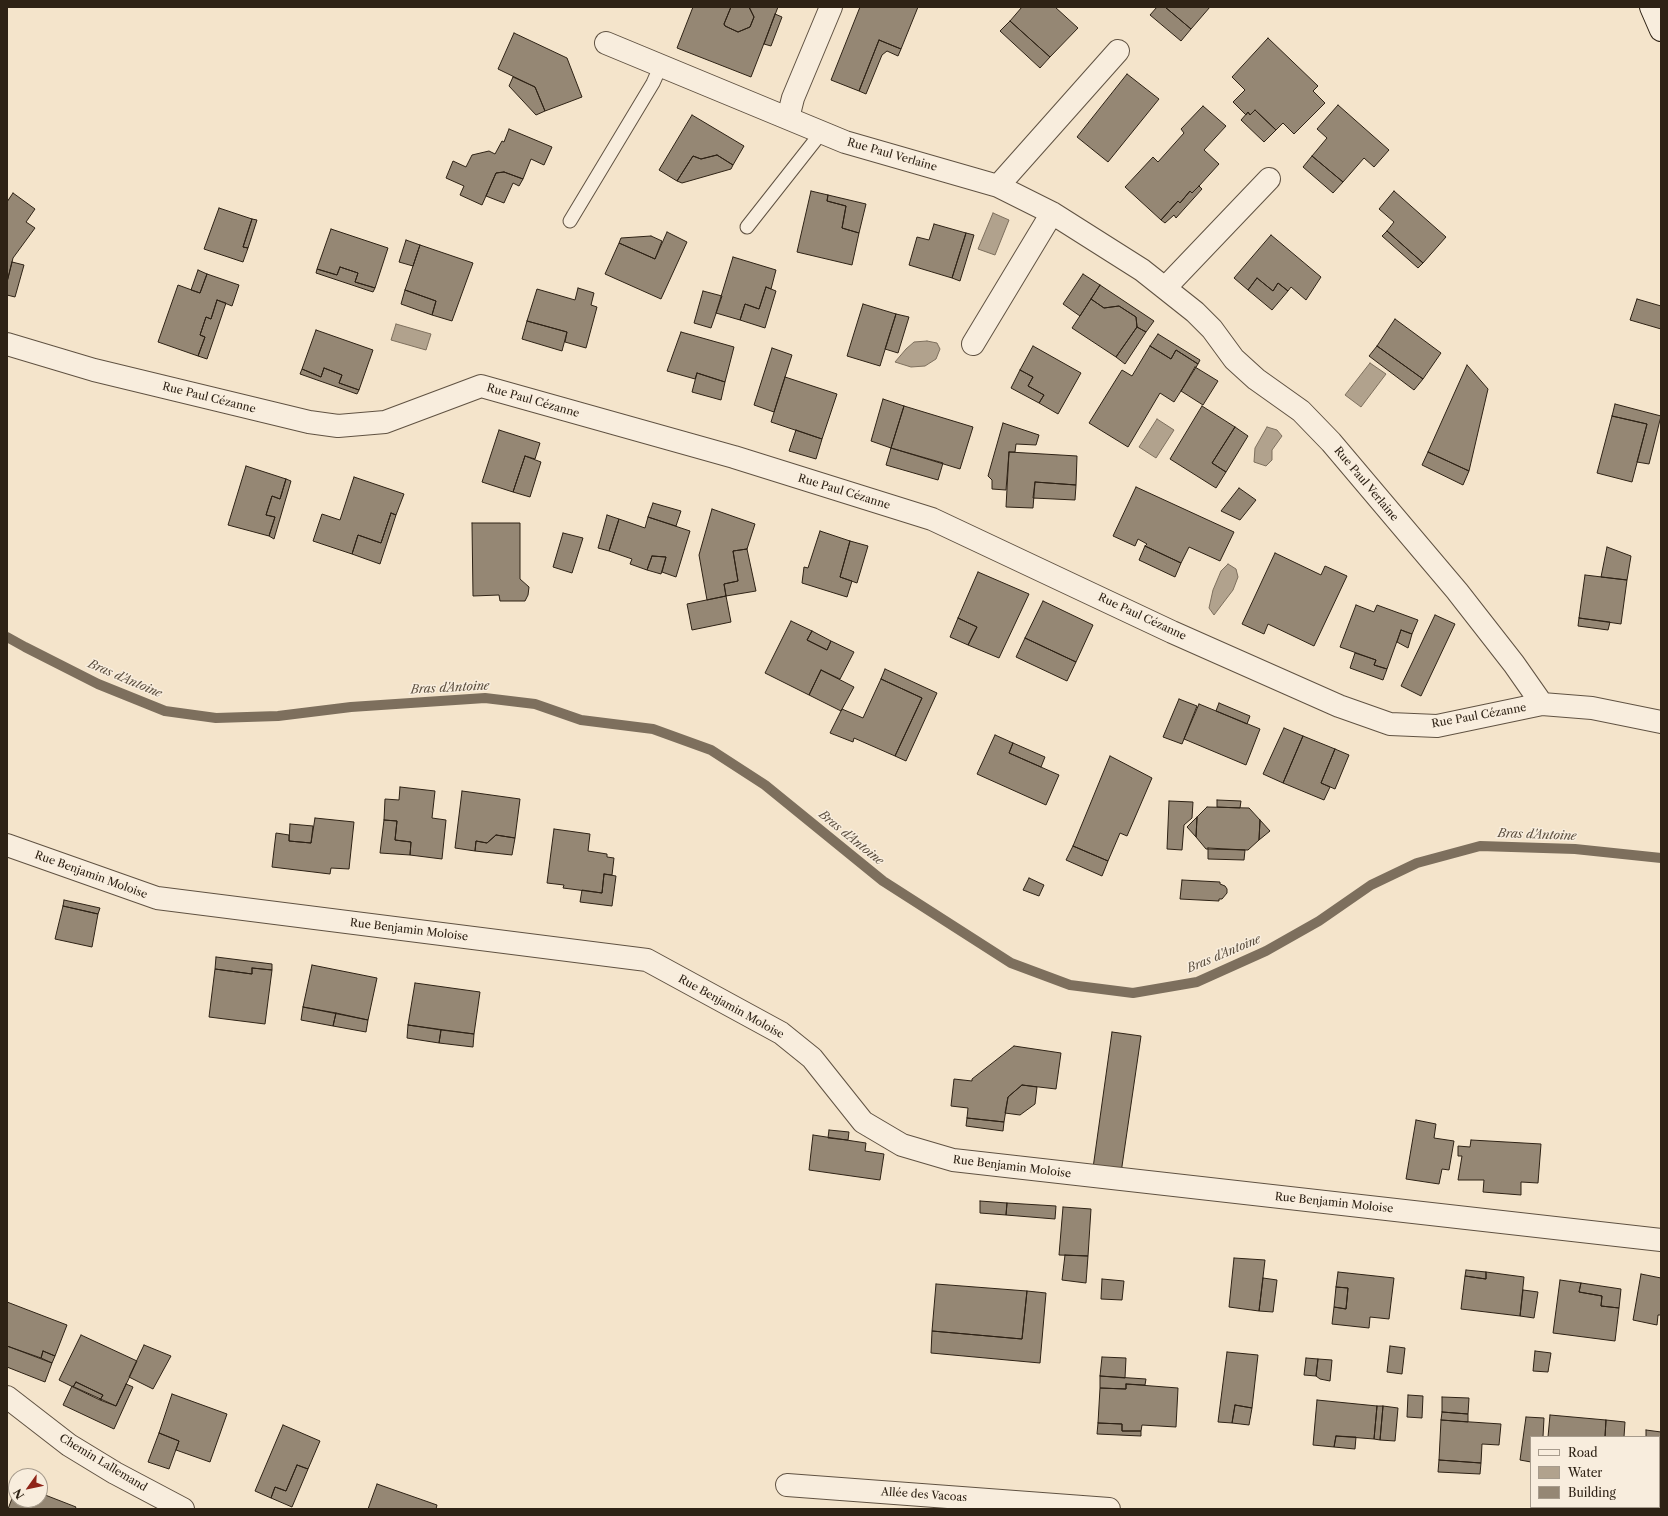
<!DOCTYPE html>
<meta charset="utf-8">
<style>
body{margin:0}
#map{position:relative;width:1668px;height:1516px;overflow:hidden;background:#f4e4cb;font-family:"Libre Caslon Text",serif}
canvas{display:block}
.frame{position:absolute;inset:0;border:8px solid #2e2215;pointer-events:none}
.legend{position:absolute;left:1530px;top:1436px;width:130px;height:72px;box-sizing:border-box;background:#f8eddd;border:1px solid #a79c8d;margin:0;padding:5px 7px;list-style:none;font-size:12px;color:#2e2215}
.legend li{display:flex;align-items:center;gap:8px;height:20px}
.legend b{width:20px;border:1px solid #a79c8d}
.north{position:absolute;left:8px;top:1468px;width:40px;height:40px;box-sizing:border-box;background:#f8eddd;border:1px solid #a79c8d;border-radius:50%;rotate:237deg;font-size:11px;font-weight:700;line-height:16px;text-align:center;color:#2e2215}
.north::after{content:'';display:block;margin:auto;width:14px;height:18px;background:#8f2418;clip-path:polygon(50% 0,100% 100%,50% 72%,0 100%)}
</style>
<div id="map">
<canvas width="1668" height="1516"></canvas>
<div class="frame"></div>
<ul class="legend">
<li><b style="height:5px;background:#f8eddd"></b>Road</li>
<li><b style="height:11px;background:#b1a28d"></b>Water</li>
<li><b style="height:11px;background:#958774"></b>Building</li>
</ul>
<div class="north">N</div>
</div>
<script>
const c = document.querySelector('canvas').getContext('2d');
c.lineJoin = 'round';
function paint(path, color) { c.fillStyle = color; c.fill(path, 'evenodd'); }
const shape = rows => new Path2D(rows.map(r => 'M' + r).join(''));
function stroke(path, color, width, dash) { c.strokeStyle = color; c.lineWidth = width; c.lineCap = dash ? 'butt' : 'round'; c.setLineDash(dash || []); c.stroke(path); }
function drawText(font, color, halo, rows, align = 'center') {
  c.font = font + ' "Libre Caslon Text",serif'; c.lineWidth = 3; c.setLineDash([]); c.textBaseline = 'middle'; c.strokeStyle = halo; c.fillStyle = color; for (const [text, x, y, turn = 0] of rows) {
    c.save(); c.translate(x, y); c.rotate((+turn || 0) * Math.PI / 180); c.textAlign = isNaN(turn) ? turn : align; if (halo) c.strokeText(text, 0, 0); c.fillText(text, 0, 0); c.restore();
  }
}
const water = shape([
 [993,213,1009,220,995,255,978,249,993,213],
 [396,324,431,334,426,350,391,340,396,324],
 [927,341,937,343,940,349,936,359,925,366,911,367,895,362,906,349,914,342,927,341],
 [1370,363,1386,374,1361,407,1345,395,1370,363],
 [1157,419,1174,430,1156,458,1139,447,1157,419],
 [1267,427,1277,430,1282,436,1272,450,1272,460,1266,466,1254,462,1255,448,1267,427],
 [1228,564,1236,569,1238,577,1233,590,1214,615,1209,608,1213,590,1221,571,1228,564]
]);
paint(water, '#b1a28d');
stroke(water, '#7d6f5d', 1);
stroke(shape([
 [7,637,25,647,98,684,165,711,216,718,278,716,351,707,485,698,535,704,581,720,653,729,711,750,765,785,883,881,1011,963,1070,985,1133,993,1197,982,1266,951,1319,921,1371,885,1417,863,1480,846,1575,849,1661,858]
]), '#7d6f5d', 10);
const building = shape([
 [693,7,731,7,724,24,725,26,738,32,750,27,754,17,749,7,778,7,751,77,677,48,693,7],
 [731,7,749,7,754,17,750,27,738,32,725,26,724,24,731,7],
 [860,7,918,7,901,49,879,40,859,91,831,80,860,7],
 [1022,7,1055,7,1078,28,1050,57,1010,21,1022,7],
 [1157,7,1165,7,1191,29,1181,41,1150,15,1157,7],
 [1165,7,1210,7,1191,29,1165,7],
 [775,14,782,17,771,46,764,44,775,14],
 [1010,21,1050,57,1040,68,1000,31,1010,21],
 [514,33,567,58,582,97,545,111,535,87,498,69,514,33],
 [1268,38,1318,86,1313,91,1325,103,1294,134,1283,123,1276,130,1255,110,1250,115,1248,112,1246,115,1233,102,1245,90,1232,77,1268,38],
 [879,40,901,49,898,56,887,51,882,55,866,94,859,91,879,40],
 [1127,74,1159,99,1108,162,1077,137,1127,74],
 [513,77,535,87,545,111,536,115,509,86,513,77],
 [1338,105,1389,150,1374,167,1364,158,1343,182,1312,156,1327,138,1317,129,1338,105],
 [1203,106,1226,126,1204,150,1219,164,1199,186,1192,193,1190,191,1180,203,1178,201,1161,220,1125,187,1153,157,1158,162,1184,133,1181,129,1203,106],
 [1255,110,1276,130,1264,142,1241,120,1248,112,1250,115,1255,110],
 [692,115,744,146,733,165,717,155,701,159,693,156,677,181,659,170,692,115],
 [509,129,552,147,544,165,531,159,523,179,504,172,496,173,482,205,460,195,464,186,446,178,453,161,466,167,472,155,489,151,495,154,502,141,504,142,509,129],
 [717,155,733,165,731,169,682,183,677,181,693,156,701,159,717,155],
 [1312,156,1343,182,1333,193,1303,167,1312,156],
 [504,172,523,179,519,186,513,183,504,203,486,196,496,173,504,172],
 [1199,186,1202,189,1176,218,1174,215,1165,223,1161,220,1178,201,1180,203,1190,191,1192,193,1199,186],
 [811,191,828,195,827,201,846,206,842,228,859,233,852,265,797,252,811,191],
 [1394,191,1446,237,1423,263,1387,231,1394,222,1379,209,1394,191],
 [13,193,35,209,26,222,35,228,13,258,7,282,7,202,13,193],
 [828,195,866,204,859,233,842,228,846,206,827,201,828,195],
 [219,208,252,219,243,247,248,248,243,262,204,249,219,208],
 [252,219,257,220,248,248,243,247,252,219],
 [934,224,966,233,952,278,909,265,917,237,929,240,934,224],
 [331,229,388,248,375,288,355,282,358,273,340,267,337,275,317,269,331,229],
 [1387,231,1423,263,1418,268,1382,236,1387,231],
 [667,232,687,242,661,299,605,274,619,243,655,259,667,232],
 [966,233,974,235,960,281,952,278,966,233],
 [1271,235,1321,277,1306,300,1291,287,1288,291,1278,283,1273,291,1257,278,1248,290,1234,278,1271,235],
 [651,236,662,241,655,259,619,243,621,238,651,236],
 [406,240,420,245,413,266,399,262,406,240],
 [420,245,473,263,452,321,432,315,436,301,405,290,420,245],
 [733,257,776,270,771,289,766,287,759,309,745,304,740,320,716,313,733,257],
 [12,262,24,265,15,297,7,295,7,282,12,262],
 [340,267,358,273,355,282,375,288,373,292,316,273,317,269,337,275,340,267],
 [198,270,207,274,200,293,191,290,198,270],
 [207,274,239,285,232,306,217,300,211,319,206,317,200,335,205,337,198,356,158,342,178,285,200,293,207,274],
 [1083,274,1100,285,1080,316,1063,304,1083,274],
 [1257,278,1273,291,1278,283,1288,291,1272,310,1248,290,1257,278],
 [1100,285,1154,321,1146,332,1137,327,1136,317,1119,306,1104,308,1091,299,1100,285],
 [766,287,776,291,765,328,740,320,745,304,759,309,766,287],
 [578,288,594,293,591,305,597,307,586,348,565,342,567,332,527,321,537,289,575,300,578,288],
 [405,290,436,301,432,315,401,304,405,290],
 [703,291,722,296,711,328,694,323,703,291],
 [1091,299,1104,308,1119,306,1136,317,1137,327,1116,357,1072,328,1091,299],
 [1637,299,1661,306,1661,329,1630,320,1637,299],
 [217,300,226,303,207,359,198,356,205,337,200,335,206,317,211,319,217,300],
 [863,304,896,314,880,366,847,356,863,304],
 [896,314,909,317,898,353,885,349,896,314],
 [1395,319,1441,353,1423,379,1377,346,1395,319],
 [527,321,567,332,562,351,522,339,527,321],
 [1137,327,1146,332,1125,364,1116,357,1137,327],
 [316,330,373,350,359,390,339,383,342,375,324,368,321,377,302,369,316,330],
 [681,332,734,347,725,382,697,373,695,379,667,371,681,332],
 [1158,334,1200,360,1198,364,1176,350,1171,359,1150,346,1158,334],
 [1033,346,1081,373,1058,414,1039,403,1044,395,1028,386,1033,377,1020,370,1033,346],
 [1150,346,1171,359,1176,350,1198,364,1174,402,1160,393,1128,447,1089,423,1122,370,1132,376,1150,346],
 [1377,346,1423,379,1414,390,1369,356,1377,346],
 [772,348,792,355,774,412,754,405,772,348],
 [1467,365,1488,389,1469,471,1428,452,1467,365],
 [1195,367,1218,381,1203,405,1181,391,1195,367],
 [324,368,342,375,339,383,359,390,357,394,300,374,302,369,321,377,324,368],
 [1020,370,1033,377,1028,386,1044,395,1039,403,1011,388,1020,370],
 [697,373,725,382,721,400,692,392,697,373],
 [785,377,837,394,822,439,771,422,785,377],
 [883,399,904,406,891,448,871,441,883,399],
 [1615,404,1661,416,1649,464,1637,462,1647,424,1612,416,1615,404],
 [904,406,973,427,960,469,891,448,904,406],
 [1202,406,1235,427,1212,463,1226,472,1216,488,1170,459,1202,406],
 [1612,416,1647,424,1632,482,1597,473,1612,416],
 [1003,423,1039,435,1036,445,1016,444,1015,452,1009,452,1006,490,992,489,992,480,988,476,1003,423],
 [1235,427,1248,436,1226,472,1212,463,1235,427],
 [499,430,540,443,535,459,525,456,513,492,482,482,499,430],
 [796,430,822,439,816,459,789,451,796,430],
 [891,448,943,463,938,480,886,465,891,448],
 [1009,452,1077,456,1076,485,1035,482,1033,508,1006,507,1009,452],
 [1428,452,1469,471,1463,485,1422,465,1428,452],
 [525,456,541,462,530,497,513,492,525,456],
 [246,466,286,479,280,499,272,496,266,515,275,517,269,536,228,525,246,466],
 [354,477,404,494,396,515,391,513,381,543,358,535,352,554,313,541,322,514,340,520,354,477],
 [286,479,291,481,274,539,269,536,275,517,266,515,272,496,280,499,286,479],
 [1035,482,1076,485,1075,500,1033,498,1035,482],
 [1136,487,1234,532,1220,561,1189,547,1181,563,1145,546,1147,544,1138,539,1135,546,1113,536,1136,487],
 [1239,488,1256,500,1240,520,1221,511,1239,488],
 [653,503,681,511,676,526,648,517,653,503],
 [712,509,755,524,747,549,733,551,738,581,724,584,726,596,707,600,699,555,712,509],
 [391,513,396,515,380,564,352,554,358,535,381,543,391,513],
 [607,515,619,519,609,551,598,548,607,515],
 [648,517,690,531,676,577,662,572,666,557,652,556,647,570,630,564,632,559,609,551,619,519,645,528,648,517],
 [472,523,520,523,520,579,529,587,528,595,525,601,500,601,499,595,473,596,472,523],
 [820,531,850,541,840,577,852,581,847,597,802,583,804,567,808,568,820,531],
 [563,533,583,538,572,573,553,567,563,533],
 [850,541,868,546,857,583,840,577,850,541],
 [1145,546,1181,563,1175,577,1139,560,1145,546],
 [1607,547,1631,556,1627,580,1601,577,1607,547],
 [747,549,756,591,726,596,724,584,738,581,733,551,747,549],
 [1275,553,1321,575,1325,566,1347,576,1314,646,1268,624,1264,634,1242,624,1275,553],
 [652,556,666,557,661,574,647,570,652,556],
 [978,572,1029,594,999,658,968,645,977,627,958,618,978,572],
 [1585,575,1627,580,1621,624,1579,618,1585,575],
 [726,596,731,622,692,630,687,604,726,596],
 [1043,601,1093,625,1076,662,1025,638,1043,601],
 [1356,605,1374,612,1377,605,1418,620,1412,634,1401,630,1387,669,1374,665,1376,660,1340,647,1356,605],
 [1435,615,1455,624,1421,696,1401,686,1435,615],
 [958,618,977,627,968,645,950,637,958,618],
 [1579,618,1610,622,1608,630,1578,626,1579,618],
 [791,621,812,631,807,640,827,650,831,641,854,652,840,679,821,670,809,695,765,673,791,621],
 [1401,630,1412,634,1408,648,1397,642,1401,630],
 [812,631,831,641,827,650,807,640,812,631],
 [1025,638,1076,662,1067,681,1016,657,1025,638],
 [1355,653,1376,660,1374,665,1387,669,1383,680,1350,668,1355,653],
 [885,669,937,693,906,761,895,756,922,698,881,679,885,669],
 [821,670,854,687,841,711,809,695,821,670],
 [881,679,922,698,895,756,854,738,853,742,830,733,842,709,863,718,881,679],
 [1179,699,1197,706,1182,744,1163,737,1179,699],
 [1219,703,1250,716,1247,724,1216,711,1219,703],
 [1199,704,1260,729,1246,765,1184,739,1199,704],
 [1284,728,1303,736,1283,783,1263,774,1284,728],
 [995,735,1013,743,1009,753,1059,775,1046,805,977,774,995,735],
 [1303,736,1335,749,1321,783,1330,787,1324,800,1283,783,1303,736],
 [1013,743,1045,757,1041,767,1009,753,1013,743],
 [1335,749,1349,755,1335,789,1321,783,1335,749],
 [1110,756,1152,778,1127,836,1120,833,1108,861,1073,846,1110,756],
 [400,787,435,791,432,818,446,820,442,859,410,855,411,842,395,840,397,821,384,820,385,799,399,800,400,787],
 [462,791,520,799,515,838,496,835,487,843,476,841,475,851,455,848,462,791],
 [1217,800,1241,801,1240,808,1217,807,1217,800],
 [1169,801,1193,802,1192,818,1184,825,1182,850,1167,849,1169,801],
 [1207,807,1249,808,1260,820,1259,840,1248,850,1206,849,1196,837,1197,817,1207,807],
 [1197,817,1196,837,1187,827,1197,817],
 [315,818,354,822,349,869,331,868,330,874,272,867,276,833,289,835,289,841,311,843,315,818],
 [384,820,397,821,395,840,411,842,410,855,380,853,384,820],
 [1260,820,1270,831,1259,840,1260,820],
 [290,824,313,826,311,843,289,841,290,824],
 [554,829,590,834,588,851,607,854,607,857,614,858,612,875,604,874,602,893,563,888,564,885,547,883,554,829],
 [496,835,515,838,512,855,475,851,476,841,487,843,496,835],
 [1073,846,1108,861,1102,876,1066,860,1073,846],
 [1208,848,1245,850,1244,860,1208,859,1208,848],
 [604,874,616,876,612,906,580,902,582,890,602,893,604,874],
 [1029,878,1044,885,1039,896,1023,890,1029,878],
 [1182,880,1220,882,1220,884,1225,886,1227,889,1227,893,1222,899,1219,899,1219,901,1180,899,1182,880],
 [64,900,100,908,98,914,63,906,64,900],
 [63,906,98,914,92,947,55,939,63,906],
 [216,957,272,964,272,970,252,968,252,974,215,969,216,957],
 [312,965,377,978,368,1020,303,1007,312,965],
 [252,968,272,970,265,1024,209,1017,215,969,252,974,252,968],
 [415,983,480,992,474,1034,408,1025,415,983],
 [303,1007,336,1013,333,1026,301,1020,303,1007],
 [336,1013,368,1020,366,1032,333,1026,336,1013],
 [408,1025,441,1030,439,1043,407,1038,408,1025],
 [441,1030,474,1034,473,1047,439,1043,441,1030],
 [1112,1032,1141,1036,1121,1173,1093,1168,1112,1032],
 [1014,1046,1061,1053,1056,1089,1022,1085,1008,1097,1004,1122,967,1118,968,1108,951,1106,954,1079,972,1081,972,1079,1014,1046],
 [1022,1085,1037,1087,1035,1104,1020,1115,1005,1113,1008,1097,1022,1085],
 [967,1118,1004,1122,1003,1131,966,1126,967,1118],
 [1416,1120,1436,1124,1434,1138,1454,1141,1449,1170,1442,1169,1439,1184,1406,1179,1416,1120],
 [829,1130,849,1132,848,1140,828,1138,829,1130],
 [813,1135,866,1143,865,1151,884,1154,880,1180,809,1170,813,1135],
 [1471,1140,1541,1144,1538,1183,1521,1182,1521,1195,1483,1192,1484,1180,1458,1180,1462,1156,1458,1156,1458,1146,1470,1147,1471,1140],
 [980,1201,1007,1203,1006,1215,980,1213,980,1201],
 [1007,1203,1056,1206,1055,1219,1006,1215,1007,1203],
 [1063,1207,1091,1209,1088,1256,1059,1255,1063,1207],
 [1065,1255,1088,1256,1086,1283,1062,1280,1065,1255],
 [1234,1258,1265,1260,1259,1311,1229,1307,1234,1258],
 [1466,1270,1486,1272,1486,1279,1465,1276,1466,1270],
 [1338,1272,1394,1278,1389,1319,1370,1317,1369,1328,1332,1324,1334,1307,1346,1309,1348,1288,1336,1287,1338,1272],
 [1486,1272,1524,1277,1520,1316,1461,1309,1465,1276,1486,1279,1486,1272],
 [1641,1274,1661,1278,1661,1315,1658,1315,1657,1325,1633,1320,1641,1274],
 [1263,1278,1277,1280,1273,1312,1259,1311,1263,1278],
 [1102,1279,1124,1281,1122,1300,1101,1299,1102,1279],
 [1560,1280,1581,1283,1579,1292,1602,1296,1601,1306,1619,1308,1615,1341,1553,1333,1560,1280],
 [1581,1283,1621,1289,1619,1308,1601,1306,1602,1296,1579,1292,1581,1283],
 [936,1284,1027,1291,1022,1339,932,1331,936,1284],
 [1336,1287,1348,1288,1346,1309,1334,1307,1336,1287],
 [1523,1290,1538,1292,1534,1318,1520,1316,1523,1290],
 [1027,1291,1046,1293,1040,1363,931,1353,932,1331,1022,1339,1027,1291],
 [7,1302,67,1325,55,1356,43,1351,41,1358,7,1346,7,1302],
 [81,1335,137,1361,116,1406,100,1400,103,1395,76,1382,73,1387,59,1380,81,1335],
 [144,1345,171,1356,153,1389,129,1377,144,1345],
 [7,1346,52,1363,45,1382,7,1367,7,1346],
 [1390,1346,1405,1348,1402,1374,1387,1372,1390,1346],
 [43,1351,55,1356,52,1363,41,1358,43,1351],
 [1535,1351,1551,1353,1548,1372,1533,1371,1535,1351],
 [1227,1352,1258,1355,1252,1408,1235,1405,1232,1423,1218,1422,1227,1352],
 [1102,1357,1126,1358,1125,1378,1100,1376,1102,1357],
 [1306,1358,1318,1359,1316,1376,1304,1375,1306,1358],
 [1318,1359,1332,1360,1330,1381,1320,1379,1316,1376,1318,1359],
 [1100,1376,1146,1379,1145,1385,1126,1384,1126,1389,1100,1388,1100,1376],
 [76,1382,103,1395,100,1400,73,1387,76,1382],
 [126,1384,133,1387,114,1429,63,1405,72,1386,116,1406,126,1384],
 [1126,1384,1178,1388,1176,1427,1142,1425,1141,1431,1122,1431,1122,1424,1098,1423,1100,1388,1126,1389,1126,1384],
 [172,1394,227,1414,210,1462,176,1450,179,1441,159,1433,172,1394],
 [1408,1395,1423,1396,1422,1418,1407,1417,1408,1395],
 [1442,1397,1469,1398,1468,1414,1442,1412,1442,1397],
 [1317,1400,1377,1406,1374,1439,1336,1436,1334,1447,1313,1445,1317,1400],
 [1235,1405,1252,1408,1249,1425,1232,1423,1235,1405],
 [1377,1406,1383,1406,1380,1440,1374,1439,1377,1406],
 [1383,1406,1398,1408,1395,1441,1380,1440,1383,1406],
 [1442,1412,1468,1414,1468,1422,1441,1420,1442,1412],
 [1550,1415,1606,1420,1605,1437,1548,1437,1550,1415],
 [1526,1417,1544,1418,1543,1437,1531,1437,1531,1462,1520,1460,1526,1417],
 [1441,1420,1501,1424,1499,1445,1482,1444,1481,1463,1439,1460,1441,1420],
 [1606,1420,1625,1422,1624,1437,1605,1437,1606,1420],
 [1098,1423,1122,1424,1122,1431,1141,1431,1141,1436,1097,1434,1098,1423],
 [283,1425,320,1441,308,1469,297,1465,286,1491,275,1487,271,1498,255,1491,283,1425],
 [1646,1430,1661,1432,1661,1477,1659,1477,1659,1437,1646,1437,1646,1430],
 [159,1433,179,1441,169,1469,148,1462,159,1433],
 [1336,1436,1356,1437,1355,1449,1334,1447,1336,1436],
 [1439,1460,1481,1463,1480,1474,1438,1472,1439,1460],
 [297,1465,308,1469,292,1507,271,1498,275,1487,286,1491,297,1465],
 [377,1484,437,1505,436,1509,368,1509,377,1484],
 [16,1488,16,1500,40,1500,40,1493,76,1507,75,1509,8,1509,16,1488]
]);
paint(building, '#958774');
stroke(building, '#2e2215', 1);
const lane = shape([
 [570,221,653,83,661,65],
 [747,227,821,133]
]);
const street = shape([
 [606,43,845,142,998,186,1052,213,1142,270,1195,312,1212,329,1234,359,1256,379,1301,411,1331,442,1457,591,1514,664,1542,704],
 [788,118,793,98,831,7],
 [998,186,1118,51],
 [1165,288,1269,179],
 [7,344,94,370,309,422,338,426,385,422,481,386,734,457,932,519,1172,632,1339,706,1390,724,1437,726,1542,704,1592,708,1661,722],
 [973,344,1052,213],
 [7,845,157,898,647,960,781,1033,812,1058,863,1122,902,1145,953,1160,1661,1240],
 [7,1397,69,1445,115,1473,183,1509],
 [787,1485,1109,1509]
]);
const secondary = shape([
 [1651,7,1661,30]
]);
stroke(lane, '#605242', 15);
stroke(street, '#605242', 24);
stroke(secondary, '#2e2215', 24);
stroke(lane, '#f8eddd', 13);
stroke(street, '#f8eddd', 22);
stroke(secondary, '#f8eddd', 22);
drawText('11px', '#2e2215', '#f8eddd', [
 ["Rue Paul Verlaine",892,155,16],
 ["Rue Paul Cézanne",209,398,14],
 ["Rue Paul Cézanne",533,401,16],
 ["Rue Paul Verlaine",1366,484,50],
 ["Rue Paul Cézanne",844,492,17],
 ["Rue Paul Cézanne",1142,617,25],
 ["Rue Paul Cézanne",1479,716,-10],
 ["Rue Benjamin Moloise",91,875,20],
 ["Rue Benjamin Moloise",409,930,7],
 ["Rue Benjamin Moloise",731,1007,29],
 ["Rue Benjamin Moloise",1012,1167,7],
 ["Rue Benjamin Moloise",1334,1203,6],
 ["Chemin Lallemand",103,1463,31],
 ["Allée des Vacoas",924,1495,4]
]);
drawText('italic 12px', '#5c4f3f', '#f8eddd', [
 ["Bras d'Antoine",125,679,23],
 ["Bras d'Antoine",450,688,-3],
 ["Bras d'Antoine",1537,835,2],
 ["Bras d'Antoine",851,838,39],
 ["Bras d'Antoine",1224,954,-23]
]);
</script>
